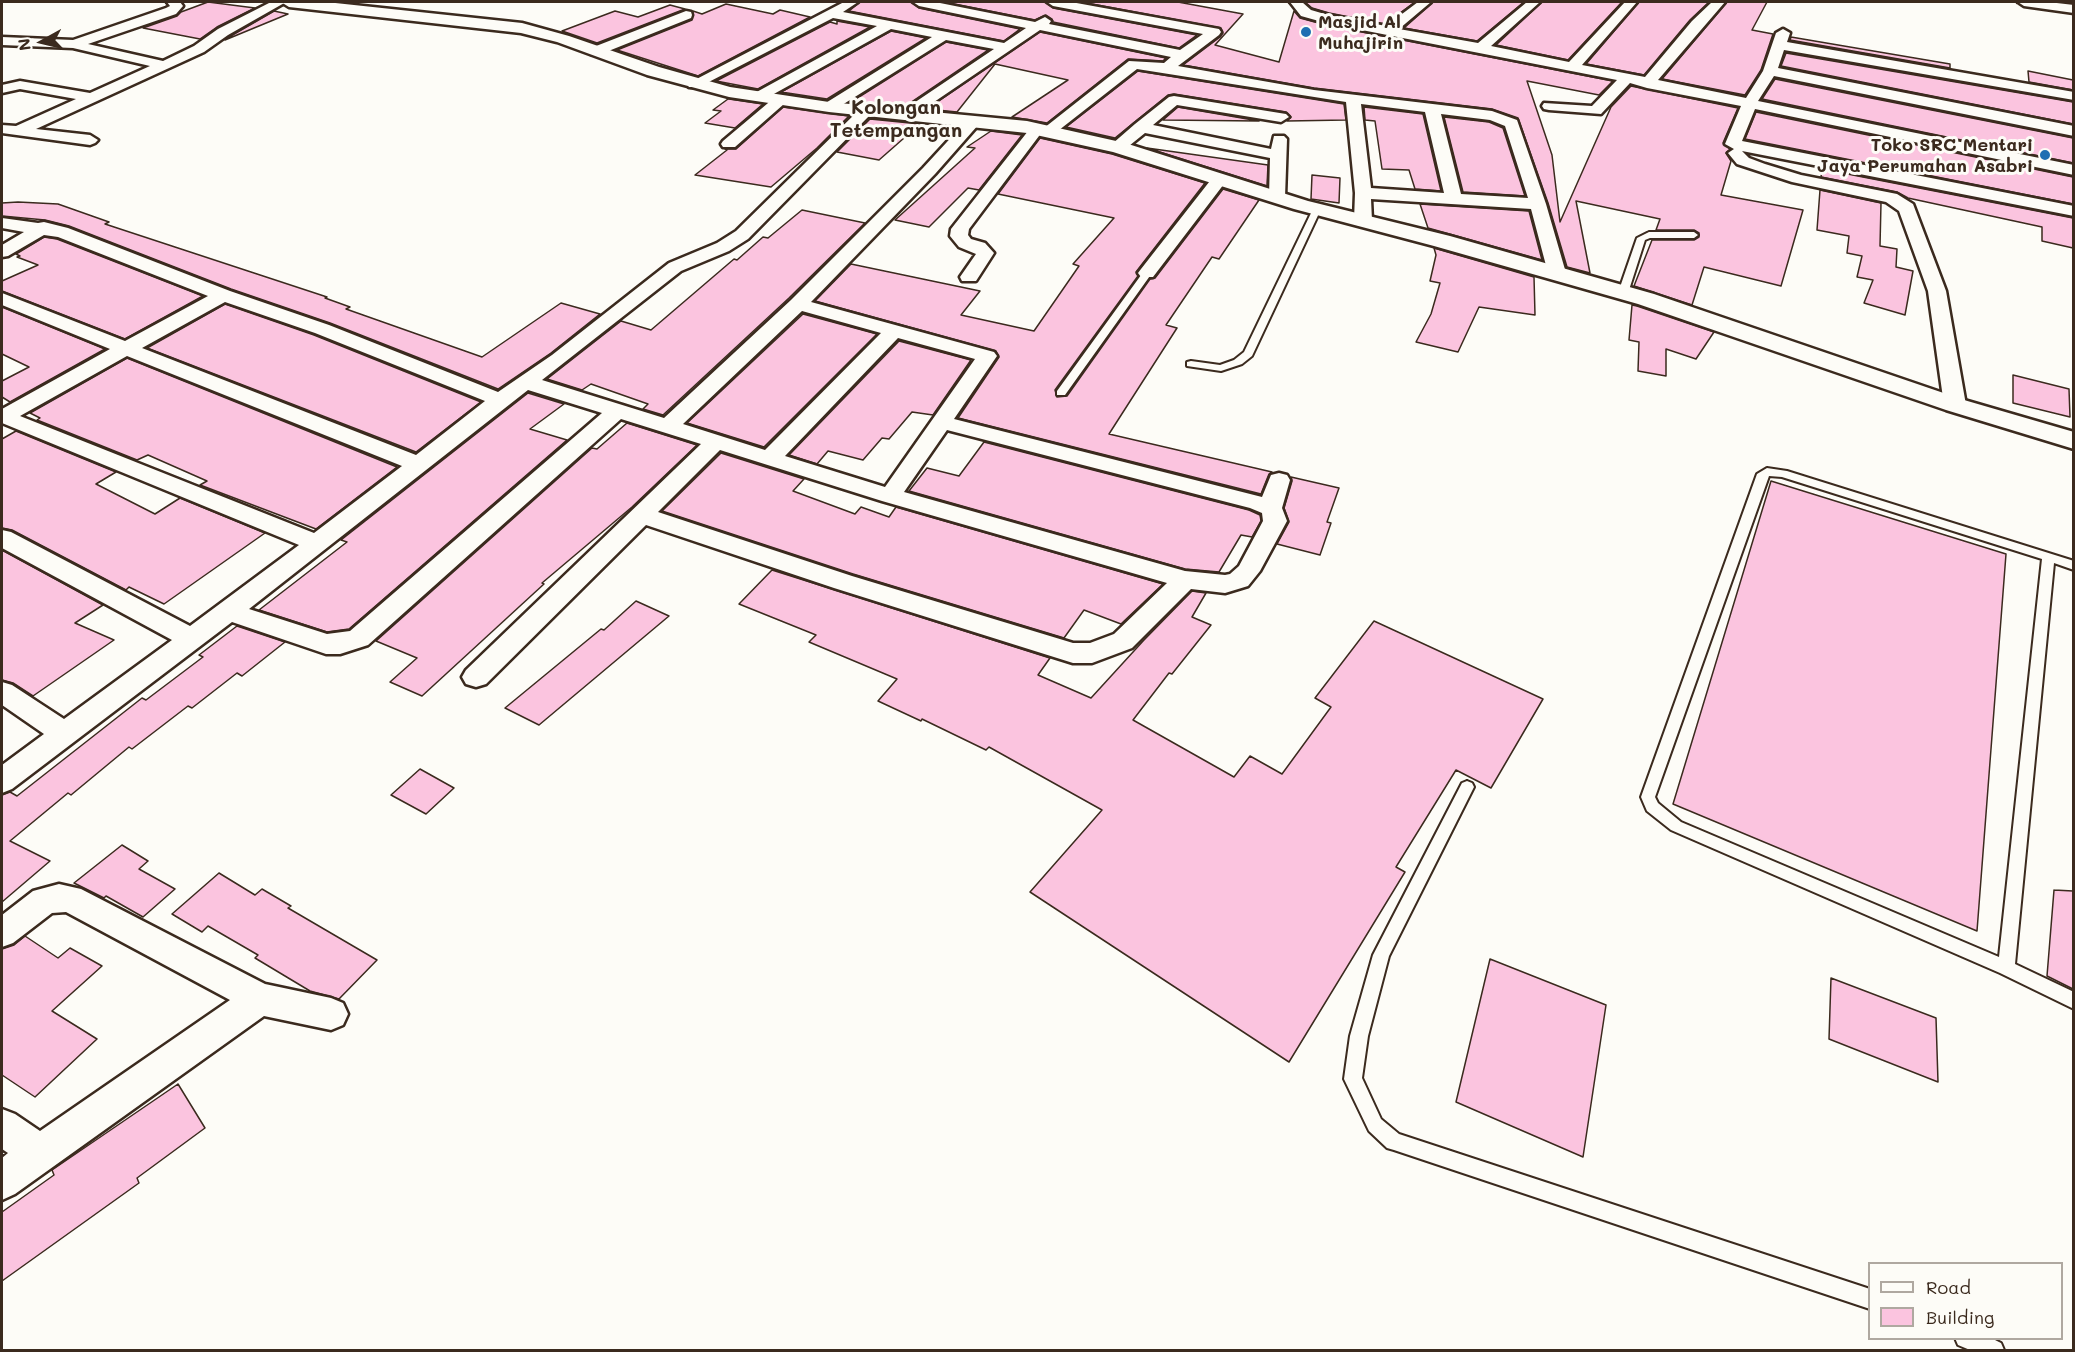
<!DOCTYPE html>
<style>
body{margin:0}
#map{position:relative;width:2075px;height:1352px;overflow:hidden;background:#fdfcf7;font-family:Mali,sans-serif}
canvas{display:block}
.frame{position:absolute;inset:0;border:3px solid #3b2a1e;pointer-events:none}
.legend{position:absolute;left:1868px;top:1262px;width:195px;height:78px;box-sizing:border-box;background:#fdfcf7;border:2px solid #afa8a0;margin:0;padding:8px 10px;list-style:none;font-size:18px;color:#3b2a1e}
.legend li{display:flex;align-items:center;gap:12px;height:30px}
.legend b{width:30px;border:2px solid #afa8a0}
.north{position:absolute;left:12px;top:12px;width:60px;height:60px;-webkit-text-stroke:4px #fdfcf7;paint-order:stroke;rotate:262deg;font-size:16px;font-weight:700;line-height:24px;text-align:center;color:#3b2a1e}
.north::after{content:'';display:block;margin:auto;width:21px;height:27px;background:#3b2a1e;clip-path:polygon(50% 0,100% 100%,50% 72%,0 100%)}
</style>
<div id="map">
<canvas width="2075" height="1352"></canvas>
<div class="frame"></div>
<ul class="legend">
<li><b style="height:8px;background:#fdfcf7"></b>Road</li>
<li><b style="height:16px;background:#fbc4df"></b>Building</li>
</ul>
<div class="north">N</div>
</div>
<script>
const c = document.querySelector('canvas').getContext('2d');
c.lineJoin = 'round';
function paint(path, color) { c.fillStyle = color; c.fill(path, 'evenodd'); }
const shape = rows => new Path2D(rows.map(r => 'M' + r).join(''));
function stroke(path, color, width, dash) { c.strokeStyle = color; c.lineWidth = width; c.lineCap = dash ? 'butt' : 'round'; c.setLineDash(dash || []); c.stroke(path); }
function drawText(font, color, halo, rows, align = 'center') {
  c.font = font + ' Mali,sans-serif'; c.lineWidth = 6; c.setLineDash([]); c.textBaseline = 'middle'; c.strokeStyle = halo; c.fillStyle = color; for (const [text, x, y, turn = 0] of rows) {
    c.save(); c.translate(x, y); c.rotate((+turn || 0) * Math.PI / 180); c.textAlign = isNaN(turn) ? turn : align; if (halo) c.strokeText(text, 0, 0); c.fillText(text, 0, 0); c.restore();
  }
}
const building = shape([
 [208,2,255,8,217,27,200,39,143,28,177,16,181,12,208,2],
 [860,2,911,2,919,8,1020,29,1004,41,849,11,860,2],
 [944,2,1045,2,1053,8,1197,35,1179,48,1053,22,1052,19,1046,15,1035,20,944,2],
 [1081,2,1178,2,1243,14,1215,45,1279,62,1294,11,1300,18,1326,25,1613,81,1599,95,1527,81,1552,155,1560,222,1611,107,1631,86,1738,108,1723,143,1730,149,1726,153,1731,161,1721,195,1803,210,1781,286,1704,267,1692,305,1634,286,1652,240,1694,240,1699,237,1699,233,1694,230,1656,230,1660,219,1576,201,1590,273,1567,267,1548,203,1518,118,1492,109,1314,88,1183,65,1220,37,1223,33,1221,28,1081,2],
 [1305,2,1415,2,1385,24,1329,13,1312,8,1305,2],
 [1433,2,1524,2,1477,41,1404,28,1433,2],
 [1542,2,1622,2,1568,60,1496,45,1542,2],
 [1639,2,1709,2,1690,20,1644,75,1586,64,1639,2],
 [1727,2,1767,2,1752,30,1773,34,1761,70,1745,95,1662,79,1727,2],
 [726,4,773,14,780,10,810,17,698,76,617,50,692,20,693,11,702,14,726,4],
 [670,5,685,9,597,43,562,31,615,11,638,17,670,5],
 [274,11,288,14,225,40,229,37,274,11],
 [837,21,870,27,758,89,716,81,830,22,837,24,837,21],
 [891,31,926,38,827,99,781,92,891,31],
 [1040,32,1166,58,1163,61,1128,59,1047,123,1012,117,1068,80,995,64,957,112,927,109,1040,32],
 [1791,37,1950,64,1950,68,1790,40,1791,37],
 [946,42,988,50,904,107,851,102,946,42],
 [1786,53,2073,102,2073,124,1781,66,1786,53],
 [1138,71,1344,104,1346,120,1287,121,1291,117,1286,112,1174,94,1168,95,1115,138,1066,127,1138,71],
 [2028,71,2073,80,2073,90,2029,82,2028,71],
 [1775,79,2073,138,2073,163,1762,99,1775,79],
 [728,99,729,99,763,104,735,128,705,123,721,111,713,110,728,99],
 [783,107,849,116,817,148,771,187,695,175,727,150,725,149,736,149,783,107],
 [1178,107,1259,121,1163,120,1178,107],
 [1364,107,1423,114,1441,191,1415,189,1409,170,1382,169,1375,121,1365,120,1364,107],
 [1756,112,2073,177,2073,204,1745,139,1756,112],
 [1444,117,1489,122,1503,128,1525,196,1463,192,1444,117],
 [870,119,920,124,879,160,837,152,870,119],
 [991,131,1022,135,979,190,968,188,929,227,895,220,975,148,967,147,991,131],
 [1040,138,1112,154,1205,183,1136,272,1138,276,1055,390,1057,397,1067,396,1150,279,1155,278,1223,189,1259,200,1219,259,1212,257,1166,325,1177,328,1109,434,1272,472,1269,474,1261,494,958,418,999,357,996,351,815,301,851,264,980,291,961,315,1034,331,1079,266,1073,264,1114,218,998,194,1040,138],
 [1147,148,1268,165,1267,186,1147,148],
 [1822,169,2073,218,2073,248,2042,241,2042,227,1908,198,1897,192,1821,177,1822,169],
 [1312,175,1340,178,1339,203,1311,199,1312,175],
 [1820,190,1881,203,1880,246,1897,249,1896,267,1913,271,1905,315,1864,303,1873,280,1857,277,1862,256,1847,253,1849,236,1817,230,1820,190],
 [18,202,58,204,109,222,105,224,327,297,325,298,350,307,346,309,482,357,561,303,600,314,551,353,498,389,330,323,231,289,69,226,45,220,2,216,2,203,18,202],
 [1420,204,1529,211,1542,260,1428,228,1420,204],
 [802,210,865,223,789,298,663,415,643,409,648,404,591,384,582,390,547,379,621,321,651,330,734,259,737,260,763,237,768,238,802,210],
 [44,237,57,239,203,296,125,339,2,291,2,281,38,265,17,257,20,256,16,254,44,237],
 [1434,248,1534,277,1535,315,1479,307,1458,352,1416,342,1431,314,1440,283,1430,281,1436,255,1434,248],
 [225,304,314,335,481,402,416,452,147,348,225,304],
 [1632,305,1637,306,1714,332,1696,359,1666,349,1666,376,1638,371,1639,342,1629,340,1632,305],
 [2,307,105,349,10,402,2,397,2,381,29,367,2,354,2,307],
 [803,314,877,334,764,447,687,423,803,314],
 [899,341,971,360,933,415,912,412,889,439,882,438,863,460,828,451,817,464,789,455,899,341],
 [127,358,397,467,316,529,200,485,207,481,148,455,137,460,37,420,40,418,30,413,127,358],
 [2013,375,2069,389,2070,417,2013,403,2013,375],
 [528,393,564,404,530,429,567,440,349,629,327,632,259,610,347,542,341,540,528,393],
 [627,423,697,445,632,507,542,583,544,584,422,696,390,682,417,658,376,641,592,448,597,449,627,423],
 [16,431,116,472,96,484,155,514,180,498,265,533,164,604,129,587,126,590,12,530,2,528,2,439,16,431],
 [984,442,1249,510,1260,515,1261,521,1252,537,1241,535,1219,572,1185,569,909,491,927,468,959,476,984,442],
 [721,453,804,479,793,491,855,514,861,507,889,517,896,507,1163,584,1121,624,1084,610,1064,638,853,574,662,511,721,453],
 [1291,477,1339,488,1327,522,1331,523,1320,555,1277,544,1289,522,1284,508,1292,481,1291,477],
 [1771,481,2006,554,1977,931,1673,804,1771,481],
 [2,550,103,605,75,623,114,640,33,696,13,683,2,680,2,550],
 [772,570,1050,658,1038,675,1091,698,1144,640,1192,591,1206,593,1192,617,1211,625,1172,674,1169,673,1133,720,1234,777,1250,756,1282,774,1331,707,1315,698,1374,621,1543,699,1491,788,1456,770,1396,867,1405,872,1289,1062,1030,892,1102,810,989,747,986,750,922,719,921,721,878,701,897,679,809,642,816,635,739,604,772,570],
 [636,601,669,616,539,725,505,708,601,629,604,630,636,601],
 [237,626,285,642,242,676,237,673,192,708,188,706,132,749,129,747,71,795,68,793,10,841,50,861,2,902,2,795,10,792,17,796,142,698,146,700,203,657,199,655,237,626],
 [420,769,454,788,426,814,391,795,420,769],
 [122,845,148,861,139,869,175,889,143,917,106,896,104,898,74,883,122,845],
 [219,873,255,895,262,889,291,906,288,908,377,960,339,999,310,991,255,958,258,955,208,926,202,932,172,914,219,873],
 [2054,890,2073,891,2073,989,2047,976,2054,890],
 [25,936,58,958,70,948,102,966,52,1011,97,1039,35,1097,2,1075,2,949,14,945,25,936],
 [1490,959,1606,1005,1583,1157,1456,1102,1490,959],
 [1831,978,1936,1018,1938,1082,1829,1039,1831,978],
 [178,1084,205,1128,137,1178,139,1183,2,1281,2,1212,54,1175,52,1170,178,1084]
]);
paint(building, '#fbc4df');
stroke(building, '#3b2a1e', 1.5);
const lane = shape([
 [1317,206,1321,209,1252,356,1242,364,1221,371,1187,366,1187,362,1191,361,1220,365,1234,360,1244,352,1313,209,1317,206],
 [1649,232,1694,232,1698,235,1694,238,1650,238,1645,240,1628,293,1620,295,1618,293,1637,238,1649,232],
 [1144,271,1152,273,1065,395,1057,395,1057,391,1144,271],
 [1767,468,1787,471,2074,561,2074,570,2054,563,2015,964,2074,992,2074,1009,2000,973,1671,830,1647,811,1641,797,1757,474,1767,468],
 [1769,476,1782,477,2042,559,1999,957,1681,822,1658,803,1655,797,1769,476],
 [1467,781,1472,783,1474,787,1389,956,1368,1036,1362,1078,1381,1119,1399,1134,1870,1289,1870,1309,1394,1150,1387,1148,1369,1131,1344,1079,1350,1036,1373,955,1462,783,1467,781],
 [1955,1338,1991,1338,2001,1343,2004,1350,1970,1350,1958,1345,1955,1338]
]);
const street = shape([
 [167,2,180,2,183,6,176,14,88,44,163,61,194,46,218,29,271,2,286,2,228,35,204,52,36,129,90,135,98,140,95,143,90,145,2,133,2,125,16,126,76,99,20,89,2,93,2,85,20,81,90,93,150,66,73,48,2,45,2,37,73,40,166,8,170,6,167,2],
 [844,2,858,2,843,12,1004,43,1026,28,919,6,913,2,935,2,1035,22,1045,17,1051,21,1049,24,1180,50,1203,34,1053,6,1047,2,1071,2,1219,29,1221,32,1219,35,1178,66,1314,90,1492,111,1517,120,1546,204,1566,273,1563,277,1557,279,1551,277,1548,273,1531,209,1371,199,1372,221,1369,225,1363,226,1357,225,1354,221,1355,193,1346,102,1137,69,1054,134,1049,136,1042,132,969,229,968,235,971,239,985,243,994,253,976,281,962,281,960,277,976,254,959,247,950,236,951,229,1032,126,1037,124,1044,128,1129,61,1164,63,1171,57,1040,30,912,117,902,117,900,114,902,111,994,49,946,40,834,110,824,110,822,107,824,104,932,37,891,29,763,100,753,100,751,97,753,94,877,26,833,18,699,87,689,87,687,84,844,2],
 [1361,104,1425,112,1444,193,1371,188,1361,104],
 [1441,114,1490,120,1505,126,1528,198,1461,194,1441,114],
 [1290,2,1302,2,1311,10,1328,15,1386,26,1418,2,1431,2,1399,29,1478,43,1527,2,1540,2,1491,46,1569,62,1625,2,1637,2,1582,65,1645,77,1692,21,1712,2,1725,2,1658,80,1746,98,1763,71,1776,33,1783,29,1790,33,1787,42,2074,92,2074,100,1784,50,1778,68,2074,126,2074,136,1774,76,1758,101,2074,165,2074,175,1755,109,1742,141,2074,206,2074,216,1742,151,1749,158,1765,164,1801,175,1897,194,1913,204,1946,291,1966,405,1962,409,1955,411,1948,409,1944,405,1928,291,1899,211,1886,202,1792,182,1737,164,1728,153,1734,149,1725,144,1741,106,1647,88,1630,83,1601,114,1549,110,1544,109,1542,106,1544,103,1592,106,1617,80,1326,23,1301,16,1290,2],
 [2018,2,2048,2,2074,5,2074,13,2024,6,2018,2],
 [686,11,691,12,692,15,691,18,601,54,591,54,589,51,591,48,686,11],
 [1174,96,1286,114,1289,117,1281,122,1177,105,1153,125,1271,149,1274,136,1284,136,1287,139,1285,197,1283,201,1277,202,1269,197,1270,158,1145,133,1124,150,1112,150,1110,147,1112,144,1135,124,1169,97,1174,96],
 [779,97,784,98,786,101,784,104,735,147,723,147,721,144,723,141,774,98,779,97],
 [866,107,871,108,873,111,871,114,748,239,729,251,681,271,542,380,664,418,791,300,923,168,969,118,979,118,982,121,979,124,935,174,811,302,994,352,997,356,954,419,1262,497,1271,475,1279,473,1287,475,1290,480,1282,508,1287,521,1260,571,1248,586,1225,593,1191,589,1132,648,1092,663,1073,663,834,588,646,525,486,684,476,687,466,684,462,677,466,670,701,444,621,419,368,645,340,654,326,654,232,622,12,789,2,793,2,765,44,734,2,705,2,682,12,685,64,719,172,640,2,548,2,530,11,532,190,626,299,545,2,423,2,409,110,349,2,305,2,293,125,341,208,296,58,237,44,235,8,256,2,257,2,245,24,232,2,228,2,218,38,223,44,222,68,228,230,291,329,325,498,392,552,355,669,263,717,243,736,231,861,108,866,107],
 [225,302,315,333,485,401,416,455,142,348,225,302],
 [802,311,881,333,765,450,683,424,802,311],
 [898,338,975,359,885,487,785,456,898,338],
 [127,356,402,466,314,533,20,416,127,356],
 [528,390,602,413,350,631,327,634,249,609,528,390],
 [947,430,1250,508,1262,513,1263,521,1239,566,1230,574,1225,575,1185,571,904,492,947,430],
 [720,450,882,501,1167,583,1114,634,1090,643,1073,643,852,576,658,512,720,450],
 [1219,175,1227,180,1153,277,1141,277,1138,273,1141,269,1213,177,1219,175],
 [59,884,81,889,265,984,331,998,343,1003,348,1014,343,1025,331,1030,264,1016,15,1194,2,1200,2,1158,8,1153,2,1149,2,1109,15,1114,40,1131,230,1000,66,912,52,913,13,943,2,947,2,915,33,891,59,884]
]);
const secondary = shape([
 [281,2,326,2,522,23,569,36,659,67,730,87,829,102,1027,121,1125,143,1308,201,1450,236,1654,294,1964,400,2074,432,2074,449,1946,410,1638,304,1434,246,1294,209,1113,152,1027,133,829,112,729,97,647,75,557,42,521,33,289,7,281,2]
]);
stroke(lane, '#3b2a1e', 4);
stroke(street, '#3b2a1e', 5);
stroke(secondary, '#3b2a1e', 5);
paint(lane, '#fdfcf7');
paint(street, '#fdfcf7');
paint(secondary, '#fdfcf7');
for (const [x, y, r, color] of [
 [1306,32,6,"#1f6fb2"],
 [2045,155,6,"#1f6fb2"]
]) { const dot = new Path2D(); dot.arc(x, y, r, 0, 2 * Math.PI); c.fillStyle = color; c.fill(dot); stroke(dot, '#fdfcf7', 2); }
drawText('bold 18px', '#3b2a1e', '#fdfcf7', [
 ["Masjid Al",1318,22],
 ["Muhajirin",1318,43],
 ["Toko SRC Mentari",2033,145,"right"],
 ["Jaya Perumahan Asabri",2033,166,"right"]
], 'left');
drawText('bold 20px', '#3b2a1e', '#fdfcf7', [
 ["Kolongan",896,108],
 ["Tetempangan",896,131]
]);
</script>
